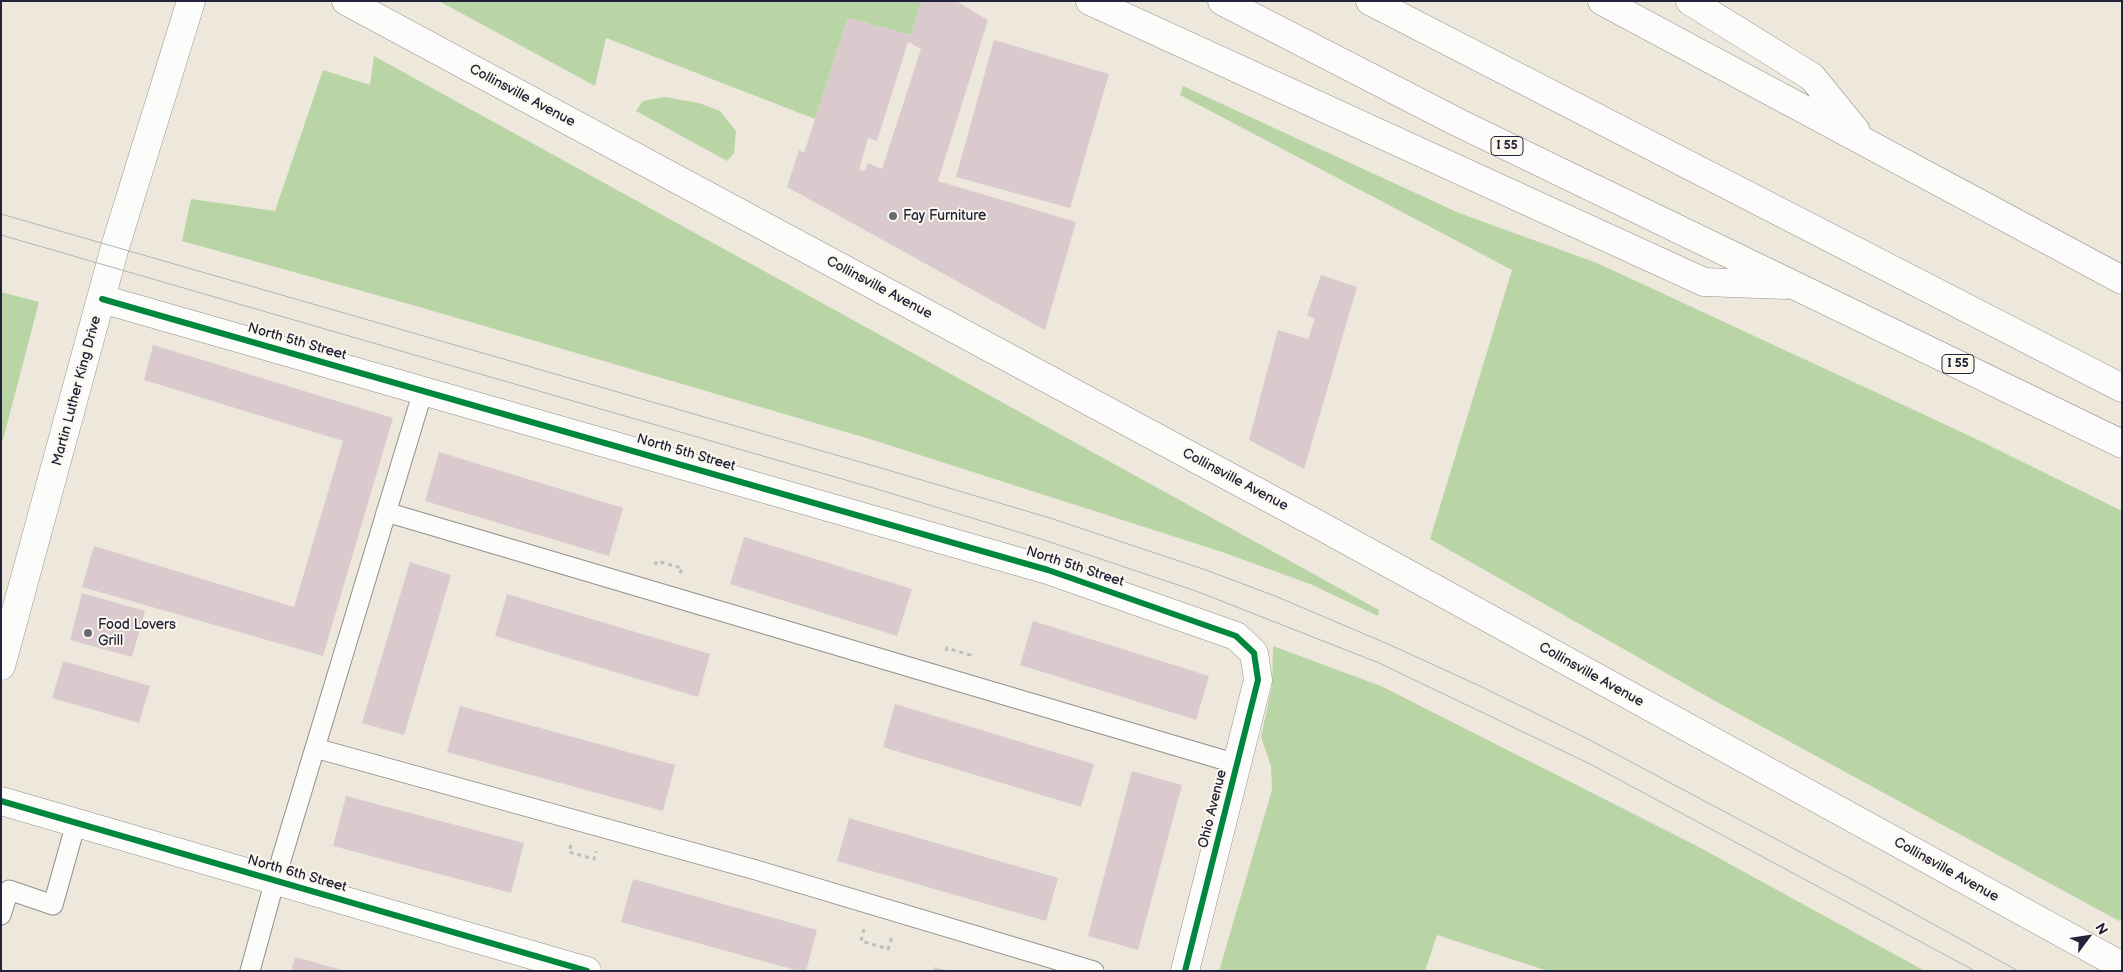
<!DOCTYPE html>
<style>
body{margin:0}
#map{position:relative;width:2123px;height:972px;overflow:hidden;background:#eee8dc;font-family:"Balsamiq Sans",sans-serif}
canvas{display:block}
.frame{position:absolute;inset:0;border:2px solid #22223b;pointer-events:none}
.north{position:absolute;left:2063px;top:912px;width:50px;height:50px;-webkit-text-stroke:4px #fbf7ec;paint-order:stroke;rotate:59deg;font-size:14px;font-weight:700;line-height:20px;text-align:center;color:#22223b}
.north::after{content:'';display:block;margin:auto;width:18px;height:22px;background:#22223b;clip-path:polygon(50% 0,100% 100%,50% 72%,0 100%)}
</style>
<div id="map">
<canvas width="2123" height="972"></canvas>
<div class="frame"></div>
<div class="north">N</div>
</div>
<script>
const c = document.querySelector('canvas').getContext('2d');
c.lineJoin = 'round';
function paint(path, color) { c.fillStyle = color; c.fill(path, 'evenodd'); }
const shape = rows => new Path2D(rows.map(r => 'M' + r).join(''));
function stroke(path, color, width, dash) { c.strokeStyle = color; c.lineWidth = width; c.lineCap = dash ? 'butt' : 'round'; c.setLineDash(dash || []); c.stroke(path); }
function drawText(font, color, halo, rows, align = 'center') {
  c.font = font + ' "Balsamiq Sans",sans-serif'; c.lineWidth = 4; c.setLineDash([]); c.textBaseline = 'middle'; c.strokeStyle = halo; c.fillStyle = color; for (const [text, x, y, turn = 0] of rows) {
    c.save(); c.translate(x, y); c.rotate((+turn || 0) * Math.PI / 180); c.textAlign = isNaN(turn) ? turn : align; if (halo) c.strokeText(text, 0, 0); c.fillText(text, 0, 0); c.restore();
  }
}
paint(shape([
 [439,1,921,1,911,35,848,18,815,119,606,38,595,86],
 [374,56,1379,610,1378,616,1310,584,1219,551,873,440,416,306,182,241,191,199,275,211,323,70,370,85],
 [1183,86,1459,213,1597,263,1970,436,2122,511,2122,920,2119,921,1715,701,1430,539,1512,270,1180,95],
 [665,97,699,103,720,111,736,131,734,153,727,161,636,111,643,101],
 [1,292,39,302,3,440,1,439],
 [1273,646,1381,686,1695,845,1925,971,1548,971,1437,935,1425,971,1219,971,1272,790,1271,766,1261,737,1272,686]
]), '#b9d5a6');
paint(shape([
 [921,1,956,1,988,20,938,181,1076,222,1045,330,787,187,799,150,804,153,848,18,911,35],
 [908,42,921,49,882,169,868,163,865,171,859,170,868,138,877,141],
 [994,40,1109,74,1070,208,956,177],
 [1321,275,1357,287,1304,469,1249,440,1278,330,1308,339,1315,319,1307,315],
 [153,345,393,418,323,656,82,587,94,546,294,607,343,441,144,380],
 [439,452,623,508,609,556,425,501],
 [744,537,912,589,897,636,730,584],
 [410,562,451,575,404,735,362,723],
 [82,593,145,611,132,657,70,640],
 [507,594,710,654,698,697,495,636],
 [1033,621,1209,676,1196,720,1020,665],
 [63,661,150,686,139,723,52,698],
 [895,704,1094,764,1081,807,883,747],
 [460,706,675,765,663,811,447,752],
 [1132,771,1182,785,1138,950,1088,936],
 [346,796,524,843,511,893,333,846],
 [849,818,1058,878,1046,921,837,861],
 [633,879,817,930,806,971,799,971,621,922],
 [295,957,342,970,341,971,291,971],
 [934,967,946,970,946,971,933,971]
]), '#dacace');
const service = shape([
 [386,512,1237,764],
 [315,748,756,870,1094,971],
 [1,915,9,890,53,905,76,823],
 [250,971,275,880,423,391]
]);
const minor = shape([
 [102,299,1048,570,1236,636,1254,653,1258,680,1185,971],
 [1,801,587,971]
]);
const secondary = shape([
 [346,1,1319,525,2122,966]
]);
const primary = shape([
 [1,666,115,247,191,1]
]);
const motorway = shape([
 [1090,1,1704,282,1785,285],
 [1222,1,1459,123,2122,444],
 [1370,1,2122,388],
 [1602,1,2122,280],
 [1690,1,1812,77,1856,131]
]);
stroke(service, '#928f8d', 21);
stroke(minor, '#928f8d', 29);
stroke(secondary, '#928f8d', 29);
stroke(primary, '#928f8d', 29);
stroke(motorway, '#928f8d', 29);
stroke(shape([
 [655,565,657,561,682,568,680,574],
 [946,651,947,648,970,655,968,659],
 [571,845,569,852,594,859,596,851],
 [864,929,861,941,888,949,892,937]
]), '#bebdbd', 3, [4, 4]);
stroke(service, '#fcfcfa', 19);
stroke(minor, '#fcfcfa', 28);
stroke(secondary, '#fcfcfa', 28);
stroke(primary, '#fcfcfa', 28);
stroke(motorway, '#fcfcfa', 28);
stroke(shape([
 [1,214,888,470,1050,518,1206,570,1275,596,1388,644,1482,687,1588,739,1868,888,2018,971],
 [1,235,880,490,1041,539,1196,591,1379,663,1590,764,1975,971]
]), '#b4b3b5', 1);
stroke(shape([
 [102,299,1048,570,1236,636,1254,653,1258,680,1185,971],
 [1,801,587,971]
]), '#00873e', 6);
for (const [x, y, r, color] of [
 [893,216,5,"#696773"],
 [88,633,5,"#696773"]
]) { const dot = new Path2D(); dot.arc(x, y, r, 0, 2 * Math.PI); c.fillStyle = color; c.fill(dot); stroke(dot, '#fbf7ec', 2); }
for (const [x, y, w] of [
 [1507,146,32],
 [1958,364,32]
]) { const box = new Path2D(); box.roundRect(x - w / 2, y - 9.5, w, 19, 4); c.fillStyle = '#fbf7ec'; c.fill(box); stroke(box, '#22223b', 1); }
drawText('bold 12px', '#22223b', null, [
 ["I 55",1507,146],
 ["I 55",1958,364]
]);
drawText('14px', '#22223b', '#fbf7ec', [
 ["Collinsville Avenue",522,96,28],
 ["Collinsville Avenue",879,288,28],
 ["North 5th Street",297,342,16],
 ["Martin Luther King Drive",77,391,-75],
 ["North 5th Street",686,453,16],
 ["Collinsville Avenue",1235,480,28],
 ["North 5th Street",1075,567,18],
 ["Collinsville Avenue",1591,675,29],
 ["Ohio Avenue",1213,809,-76],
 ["Collinsville Avenue",1946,870,29],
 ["North 6th Street",297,874,16]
]);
drawText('14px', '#22223b', '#fbf7ec', [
 ["Fay Furniture",903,216],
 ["Food Lovers",98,625],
 ["Grill",98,641]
], 'left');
</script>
